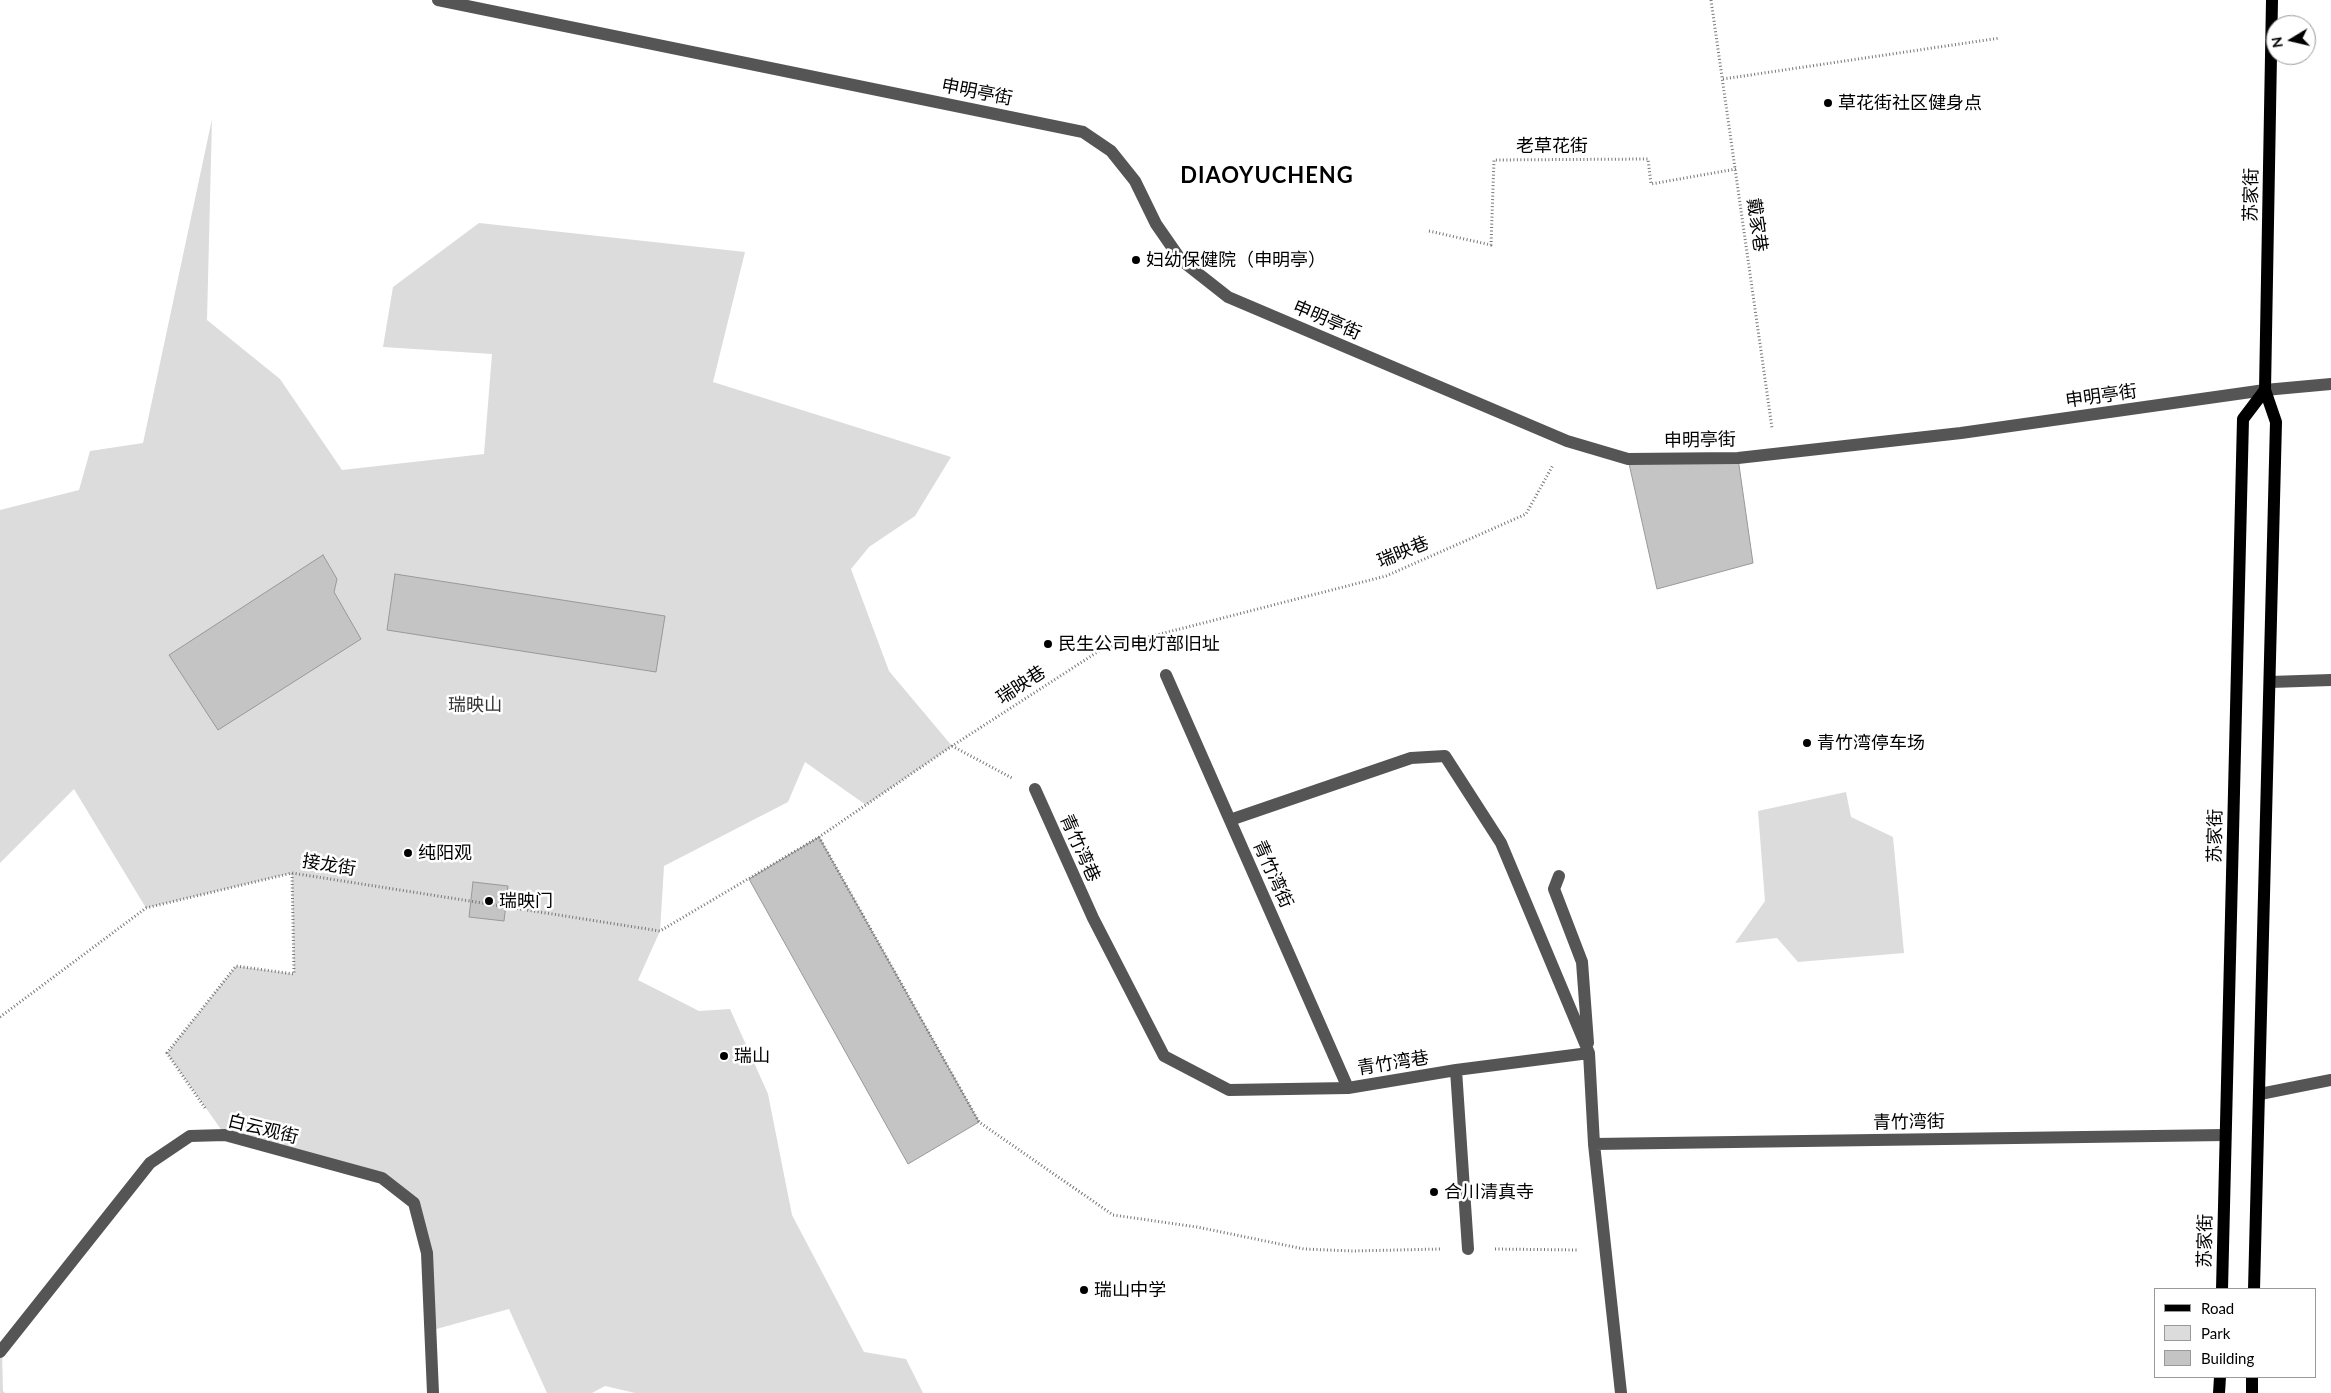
<!DOCTYPE html>
<meta charset="utf-8">
<style>
body{margin:0}
#map{position:relative;width:2331px;height:1393px;overflow:hidden;background:#fff;font-family:Lato,sans-serif}
canvas{display:block}
.legend{position:absolute;left:2154px;top:1288px;width:162px;height:90px;box-sizing:border-box;background:#fff;border:1px solid #999;margin:0;padding:6px 9px;list-style:none;font-size:15px;color:#000}
.legend li{display:flex;align-items:center;gap:10px;height:25px}
.legend b{width:25px;border:1px solid #999}
.north{position:absolute;left:2266px;top:15px;width:50px;height:50px;box-sizing:border-box;background:#fff;border:1px solid #999;border-radius:50%;rotate:261deg;font-size:14px;font-weight:700;line-height:20px;text-align:center;color:#000}
.north::after{content:'';display:block;margin:auto;width:18px;height:22px;background:#000;clip-path:polygon(50% 0,100% 100%,50% 72%,0 100%)}
</style>
<div id="map">
<canvas width="2331" height="1393"></canvas>
<ul class="legend">
<li><b style="height:6px;background:#000"></b>Road</li>
<li><b style="height:14px;background:#dcdcdc"></b>Park</li>
<li><b style="height:14px;background:#c4c4c4"></b>Building</li>
</ul>
<div class="north">N</div>
</div>
<script>
const c = document.querySelector('canvas').getContext('2d');
c.lineJoin = 'round';
function paint(path, color) { c.fillStyle = color; c.fill(path, 'evenodd'); }
const shape = rows => new Path2D(rows.map(r => 'M' + r).join(''));
function stroke(path, color, width, dash) { c.strokeStyle = color; c.lineWidth = width; c.lineCap = dash ? 'butt' : 'round'; c.setLineDash(dash || []); c.stroke(path); }
function drawText(font, color, halo, rows, align = 'center') {
  c.font = font + ' Lato,"Noto Sans SC",sans-serif'; c.lineWidth = 5; c.setLineDash([]); c.textBaseline = 'middle'; c.strokeStyle = halo; c.fillStyle = color; for (const [text, x, y, turn = 0] of rows) {
    c.save(); c.translate(x, y); c.rotate((+turn || 0) * Math.PI / 180); c.textAlign = isNaN(turn) ? turn : align; if (halo) c.strokeText(text, 0, 0); c.fillText(text, 0, 0); c.restore();
  }
}
paint(shape([
 [212,119,207,320,280,379,342,470,484,454,492,354,383,347,393,287,479,223,745,252,713,382,951,457,915,516,869,547,851,569,889,671,952,746,866,805,805,762,788,802,664,866,660,931,638,980,699,1011,730,1009,768,1094,792,1215,864,1352,906,1359,923,1393,635,1393,605,1386,592,1393,547,1393,509,1309,429,1331,427,1253,414,1203,382,1178,225,1135,167,1053,236,966,294,974,292,873,146,908,74,789,0,863,0,510,79,490,90,451,143,443],
 [1846,792,1851,817,1893,837,1904,953,1798,962,1777,938,1735,943,1765,901,1758,811],
 [2,1350,3,1391,5,1393,0,1393,0,1352]
]), '#dcdcdc');
const building = shape([
 [1738,458,1753,563,1657,589,1628,459,1738,458],
 [323,555,337,579,334,592,361,639,218,730,169,655,323,555],
 [395,574,665,616,656,672,387,630,395,574],
 [819,837,979,1122,908,1164,749,879,819,837],
 [473,882,508,886,504,921,469,917,473,882]
]);
paint(building, '#c4c4c4');
stroke(building, '#999', 1);
stroke(shape([
 [1711,0,1772,428],
 [1723,79,2000,38],
 [1429,231,1491,245,1494,160,1648,159,1651,184,1736,169],
 [952,746,1012,778],
 [819,837,979,1122,1113,1215,1197,1227,1304,1249,1352,1251,1441,1249],
 [0,1017,146,908,292,873,660,931,819,837,952,746,1102,649,1386,576,1526,514,1553,465],
 [205,1108,167,1053,236,966,294,974,292,873],
 [1495,1249,1579,1250]
]), '#777', 3, [1, 2.5]);
stroke(shape([
 [438,0,1083,132,1111,151,1135,181,1156,224,1181,260,1228,297,1567,441,1628,459,1738,458,1961,433,2265,390,2331,384],
 [1166,675,1348,1088],
 [2270,682,2331,680],
 [1035,789,1093,918,1164,1056,1229,1090,1348,1088,1456,1070,1589,1053,1594,1144,1621,1393],
 [1230,820,1411,758,1445,756,1501,843,1589,1053],
 [1559,876,1554,889,1582,962,1588,1043],
 [1456,1070,1468,1249],
 [2260,1094,2331,1080],
 [1594,1144,2225,1135],
 [0,1352,150,1163,190,1136,225,1135,382,1178,414,1203,427,1253,433,1393]
]), '#555', 12);
stroke(shape([
 [2222,1289,2243,419,2265,390],
 [2254,1289,2276,422,2265,390,2272,0],
 [2219,1393,2220,1377],
 [2252,1393,2252,1377]
]), '#000', 12);
for (const [x, y, r, color] of [
 [1828,103,5,"#000"],
 [1136,260,5,"#000"],
 [1048,644,5,"#000"],
 [1807,743,5,"#000"],
 [408,853,5,"#000"],
 [489,901,5,"#000"],
 [724,1056,5,"#000"],
 [1434,1192,5,"#000"],
 [1084,1290,5,"#000"]
]) { const dot = new Path2D(); dot.arc(x, y, r, 0, 2 * Math.PI); c.fillStyle = color; c.fill(dot); stroke(dot, '#fff', 2); }
drawText('18px', '#000', '#fff', [
 ["申明亭街",977,92,11],
 ["老草花街",1552,146],
 ["苏家街",2251,195,-89],
 ["戴家巷",1757,225,82],
 ["申明亭街",1327,320,23],
 ["申明亭街",2101,396,-8],
 ["申明亭街",1700,440,-1],
 ["瑞映巷",1403,552,-22],
 ["瑞映巷",1021,685,-33],
 ["苏家街",2215,836,-89],
 ["青竹湾巷",1080,848,66],
 ["接龙街",329,865,9],
 ["青竹湾街",1273,874,66],
 ["青竹湾巷",1393,1063,-9],
 ["青竹湾街",1909,1122,-1],
 ["白云观街",263,1129,14],
 ["苏家街",2205,1241,-89]
]);
drawText('18px', '#000', '#fff', [
 ["草花街社区健身点",1838,103],
 ["妇幼保健院（申明亭）",1146,260],
 ["民生公司电灯部旧址",1058,644],
 ["青竹湾停车场",1817,743],
 ["纯阳观",418,853],
 ["瑞映门",499,901],
 ["瑞山",734,1056],
 ["合川清真寺",1444,1192],
 ["瑞山中学",1094,1290]
], 'left');
drawText('18px', '#333', '#fff', [
 ["瑞映山",475,705]
]);
c.letterSpacing = '1px';
drawText('bold 22px', '#000', '#fff', [
 ["DIAOYUCHENG",1267,176]
]);
c.letterSpacing = '0px';
</script>
